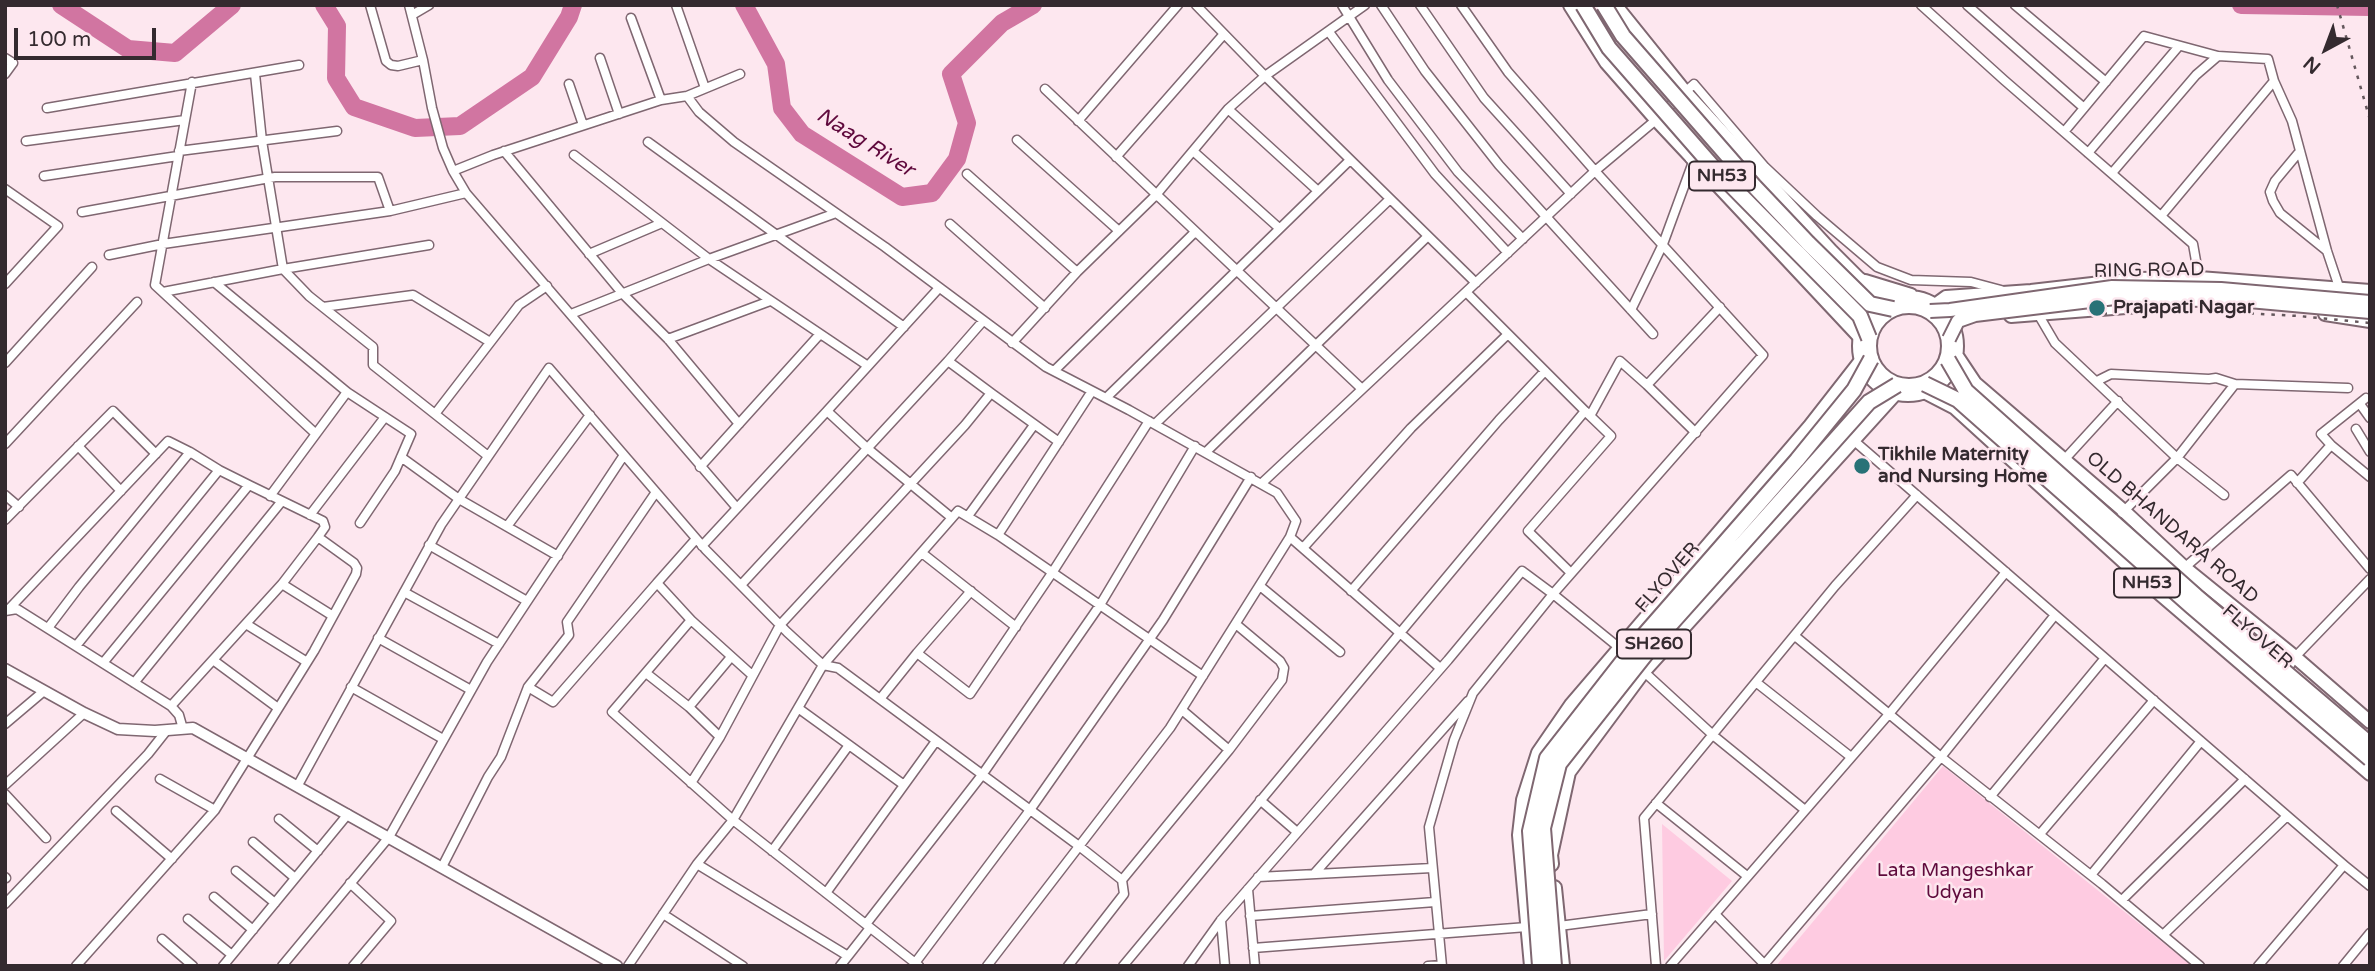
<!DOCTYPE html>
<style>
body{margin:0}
#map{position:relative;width:2375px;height:971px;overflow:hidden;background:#fde7ef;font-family:"Varela Round",sans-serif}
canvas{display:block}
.frame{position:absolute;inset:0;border:7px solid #342a2f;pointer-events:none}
.north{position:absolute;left:2291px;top:14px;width:70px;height:70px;-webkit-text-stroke:5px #fde7ef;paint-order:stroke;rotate:221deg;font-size:19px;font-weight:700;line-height:28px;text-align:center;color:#342a2f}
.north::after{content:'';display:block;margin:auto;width:24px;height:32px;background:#342a2f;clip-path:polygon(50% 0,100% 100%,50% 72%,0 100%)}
.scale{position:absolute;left:14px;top:28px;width:142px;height:32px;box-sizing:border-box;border:4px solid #342a2f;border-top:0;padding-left:9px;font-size:21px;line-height:24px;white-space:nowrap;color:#342a2f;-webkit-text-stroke:5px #fde7ef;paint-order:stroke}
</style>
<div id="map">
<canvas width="2375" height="971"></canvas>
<div class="frame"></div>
<div class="north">N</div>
<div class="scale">100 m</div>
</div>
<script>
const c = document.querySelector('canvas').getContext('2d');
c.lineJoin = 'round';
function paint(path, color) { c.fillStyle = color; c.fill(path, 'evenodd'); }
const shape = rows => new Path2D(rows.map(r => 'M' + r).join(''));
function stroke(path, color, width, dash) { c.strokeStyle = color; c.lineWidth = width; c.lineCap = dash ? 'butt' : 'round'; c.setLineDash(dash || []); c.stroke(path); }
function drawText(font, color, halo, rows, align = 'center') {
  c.font = font + ' "Varela Round",sans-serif'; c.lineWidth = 5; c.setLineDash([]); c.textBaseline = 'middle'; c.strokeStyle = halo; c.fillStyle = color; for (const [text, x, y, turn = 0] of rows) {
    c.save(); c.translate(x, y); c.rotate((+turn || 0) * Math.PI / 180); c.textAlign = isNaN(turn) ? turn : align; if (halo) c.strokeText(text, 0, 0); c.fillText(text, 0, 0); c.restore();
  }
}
paint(shape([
 [1943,766,2192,966,1776,966],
 [1662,824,1732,881,1664,961]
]), '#fecbe1');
stroke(shape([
 [2361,5,2361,7]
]), '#d175a1', 2.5);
stroke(shape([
 [61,5,128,49,175,53,232,5],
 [324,5,337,26,336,78,354,107,415,128,460,126,532,77,569,17,573,5],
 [744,5,776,64,782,108,802,134,902,197,932,193,957,159,967,123,951,74,1002,23,1033,5],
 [2241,5,2370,7]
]), '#d175a1', 18);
const minor = shape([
 [370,5,386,61,391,65,398,66,423,60],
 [409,5,423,60,432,108,443,148,453,171],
 [676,5,705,88],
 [1196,5,1265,76,1365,5],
 [1342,5,1388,80,1458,172,1523,239],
 [1381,5,1425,71,1499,165,1653,334],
 [1420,5,1484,98,1571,194],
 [1461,5,1508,72,1595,171,1657,119],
 [1921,5,2004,80,2193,244,2199,278],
 [1967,5,2084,108],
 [2015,5,2106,82],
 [412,15,429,5],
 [631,18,661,100],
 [1329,32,1435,174,1508,253],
 [5,58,13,63,5,74],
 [600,58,619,114],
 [255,74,262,141,283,269,309,296,373,347,373,365,488,456],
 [192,82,155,285,316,434],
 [569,84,583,125],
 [1045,89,1362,389],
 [687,96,740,74],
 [47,108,299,65],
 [1228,109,1318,191],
 [1663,112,1694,84,1765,167,1817,216,1877,267,1911,280,1971,282,2001,290],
 [1078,121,1178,5],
 [2064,132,2144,36,2218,56],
 [1017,140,1119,231],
 [26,141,185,120],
 [648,142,904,327],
 [179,151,337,131],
 [504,151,622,293,668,339,739,424],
 [1193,151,1279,228],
 [2300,151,2275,181,2270,192,2273,201,2280,213,2327,251],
 [2088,153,2179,46],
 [574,155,709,259,868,366],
 [1116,157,1224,34],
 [2112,173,2196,75,2218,56,2268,59,2274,81,2292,121,2327,251,2341,293],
 [967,174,1077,272],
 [44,176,178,156],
 [5,189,58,226,5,284],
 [466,193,737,508],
 [82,212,275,177,378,177,390,211],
 [2161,216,2274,81],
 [950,224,1045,308],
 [589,254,662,223],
 [109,255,163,244,390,211,466,193,453,171,493,155,661,100,687,96,699,112,734,142,885,247,1046,367,1129,410,1277,493,1296,521,1290,537],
 [214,282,347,392,411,434,395,471,360,523],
 [163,292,283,269,429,245],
 [323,307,413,295,490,342],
 [1631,310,1663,244,1693,162,1690,159],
 [571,314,709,259,836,213],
 [2038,314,2055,343,2177,458,2224,495],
 [668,339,770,301],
 [1012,343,1077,272,1156,195,1228,109,1265,76,1476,283],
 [948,361,983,321],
 [5,363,92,267],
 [1054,371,1195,232],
 [2097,381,2111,374,2209,379,2216,378,2235,384],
 [1092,391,998,535,1203,676],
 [1106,398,1350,160],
 [2360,404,2370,418],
 [827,411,939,288],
 [435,414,519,305,547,286],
 [1590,416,1620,361,1647,385],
 [1155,424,1390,199],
 [2356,429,2370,452],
 [1696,433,1647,385,1720,307],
 [1852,439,2344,865],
 [5,444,137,302],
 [2331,445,2370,477],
 [78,446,121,491],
 [1206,452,1428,236],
 [401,457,459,499,558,556],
 [2064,460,2118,401],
 [700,467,820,334],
 [2297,483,2331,445,2321,434,2366,398],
 [656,492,567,622,569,635,528,687,553,702,657,583,691,620,612,712,733,820,919,966],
 [5,495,19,507],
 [270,496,347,392],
 [2122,513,2177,458,2235,384,2348,388],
 [310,515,385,417],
 [968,516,1034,425],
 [5,520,113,411,156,454],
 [508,525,590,415],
 [429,545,527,601],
 [702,546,827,411,867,448,952,518],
 [1303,548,1411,428,1508,334],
 [922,553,1016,627],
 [2183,569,2291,475,2370,569],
 [1571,573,1528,531,1611,436,1585,411],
 [657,583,696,539],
 [282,584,333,616],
 [741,585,948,361,991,393],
 [1260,586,1340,652],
 [1351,591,1499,420,1545,371],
 [404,592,499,644],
 [8,610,168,441,190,452],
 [5,611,17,609,171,706,282,584,318,537,354,563,357,568,356,574,314,651,215,810,76,966],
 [691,620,752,675],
 [246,624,307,662],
 [48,628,79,587,190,452,219,470],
 [1795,636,1941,757,2055,615],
 [378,638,471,690],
 [76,646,219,470,249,485],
 [917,653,971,591],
 [213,660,278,708],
 [103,663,249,485,282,501],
 [1641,669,1714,736,1805,810],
 [646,673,689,707,720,737],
 [2285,673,2295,657,2370,579],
 [134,683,282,501,323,521,325,527,318,537],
 [1757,683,1851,757],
 [351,687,443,739],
 [880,699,917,653,970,694,1052,573,1149,421],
 [171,706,179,715,183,729],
 [689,707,731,657],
 [798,708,849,745],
 [1182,710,1229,750],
 [5,724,44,691],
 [160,779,215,810],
 [691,783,720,737,780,625,965,425,991,393,1059,442],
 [5,785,84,713],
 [298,785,441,525,549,368,706,550,787,632,823,665,838,668,1079,846,1122,880,1124,894,1068,966],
 [5,794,46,838],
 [1990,797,2105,658],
 [1260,800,1297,832],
 [1656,803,1747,876],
 [116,811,172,859],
 [279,819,318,851],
 [2040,834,2154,700],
 [253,842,295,878],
 [772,851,849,745,904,785],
 [697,864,733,820,823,665,958,511,998,535],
 [442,867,488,777,501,757,528,687],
 [236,871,275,903],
 [1314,874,1468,701],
 [2091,875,2201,741],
 [5,877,6,878],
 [1258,877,1432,868],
 [1122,880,1229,750,1282,680,1284,668,1280,661,1237,625],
 [350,883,391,921,353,966],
 [1248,889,1255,966],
 [826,893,936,741],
 [214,897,253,930],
 [2122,900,2245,779],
 [5,904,148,754,167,730],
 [663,914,743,966],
 [1715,914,1766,966],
 [1250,916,1435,902],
 [188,919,232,955],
 [1221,920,1225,966],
 [866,924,982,775,1100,605,1195,446],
 [1559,926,1652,914],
 [2163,935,2287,816],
 [162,939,193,966],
 [1253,948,1527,927],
 [848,956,870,928],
 [915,963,1030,810,1163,620,1251,477],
 [223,966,348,814],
 [282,966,389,837,487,662,624,455],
 [628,966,697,864,848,956,840,966],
 [987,966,1170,728,1290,537,1400,633,1585,411,1466,292],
 [1123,966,1400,633,1440,668],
 [1188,966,1221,920,1448,660,1522,571,1553,594,1763,355,1595,171,1262,483],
 [1428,966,1442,965],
 [1442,966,1429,827,1454,740,1473,693,1553,594,1622,650],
 [1656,966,1644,818,1835,586,1917,495],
 [1670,966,1889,714,2006,572],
 [1763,966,1941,757,2102,884,2200,966],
 [2258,966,2344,865,2370,886],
 [2343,966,2370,933]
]);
const tertiary = shape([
 [5,669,84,713,118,729,155,731,193,728,617,966]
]);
const primary = shape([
 [1865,281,1911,295],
 '1859 346a49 49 0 1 1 98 0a49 49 0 1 1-98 0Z',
 [1935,305,1946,297,2031,291,2136,279,2199,278,2370,291],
 [2325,314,2370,321],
 [2011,316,2164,304],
 [1957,356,1975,383,2124,511,2185,568,2295,657,2370,722],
 [1926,393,1955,408,2147,583,2370,774]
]);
const trunk = shape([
 [1571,5,1607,62,1656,118,1860,336],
 [1614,5,1684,92,1830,251,1858,279,1888,301],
 '1869 346a40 40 0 1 1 80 0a40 40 0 1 1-80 0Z',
 [1551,864,1550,855,1568,772,1643,671,1894,394],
 [1554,888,1562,966],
 [1532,966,1520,835,1524,800,1539,753,1572,705,1811,426,1861,362]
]);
stroke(minor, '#7f6771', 11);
stroke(tertiary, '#7f6771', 13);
stroke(primary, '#7f6771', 16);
stroke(trunk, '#7f6771', 18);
stroke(minor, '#fff', 8);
stroke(tertiary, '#fff', 10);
stroke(primary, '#fff', 12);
stroke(trunk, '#fff', 14);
stroke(shape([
 [2337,5,2370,120],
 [2093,314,2204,311,2299,316,2370,323]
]), '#64575c', 2.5, [3.5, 7]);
const primaryBridge = shape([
 [1930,311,1950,310,2112,287,2221,289,2370,302],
 [1949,339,1958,321,1975,315,2115,298,2249,301,2370,312]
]);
const trunkBridge = shape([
 [1583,5,1609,48,1714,168,1860,316,1869,338],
 [1604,5,1623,36,1754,186,1808,243,1870,304,1893,309],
 [1948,360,1966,391,2196,596,2370,744],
 [1925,384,1958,400,2191,606,2370,759],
 [1540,966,1530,831,1547,758,1637,643,1797,460,1854,390,1871,359],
 [1554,966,1543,828,1559,764,1661,635,1869,402,1897,385]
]);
stroke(primaryBridge, '#7f6771', 16, []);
stroke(trunkBridge, '#7f6771', 18, []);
stroke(primaryBridge, '#fff', 12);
stroke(trunkBridge, '#fff', 14);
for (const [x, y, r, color] of [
 [2097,308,9,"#287277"],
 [1862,466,9,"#287277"]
]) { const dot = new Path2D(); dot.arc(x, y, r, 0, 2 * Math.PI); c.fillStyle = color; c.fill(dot); stroke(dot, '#fde7ef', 2.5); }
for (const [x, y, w] of [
 [1722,176,66],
 [2147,583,66],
 [1654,644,74]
]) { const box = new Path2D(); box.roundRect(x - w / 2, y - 14.5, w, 29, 5); c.fillStyle = '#fde7ef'; c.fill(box); stroke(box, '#342a2f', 2); }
drawText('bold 18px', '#342a2f', null, [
 ["NH53",1722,176],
 ["NH53",2147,583],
 ["SH260",1654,644]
]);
drawText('19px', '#342a2f', '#fde7ef', [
 ["RING ROAD",2149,271,-1],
 ["OLD BHANDARA ROAD",2172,528,41],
 ["FLYOVER",1668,578,-49],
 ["FLYOVER",2257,637,41]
]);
drawText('bold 19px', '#342a2f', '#fde7ef', [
 ["Prajapati Nagar",2113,308],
 ["Tikhile Maternity",1878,455],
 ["and Nursing Home",1878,477]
], 'left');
drawText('19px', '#5f0a3c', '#fde7ef', [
 ["Lata Mangeshkar",1955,871],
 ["Udyan",1955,893]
]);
drawText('italic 21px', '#600a3d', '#fde7ef', [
 ["Naag River",865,143,32]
]);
</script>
